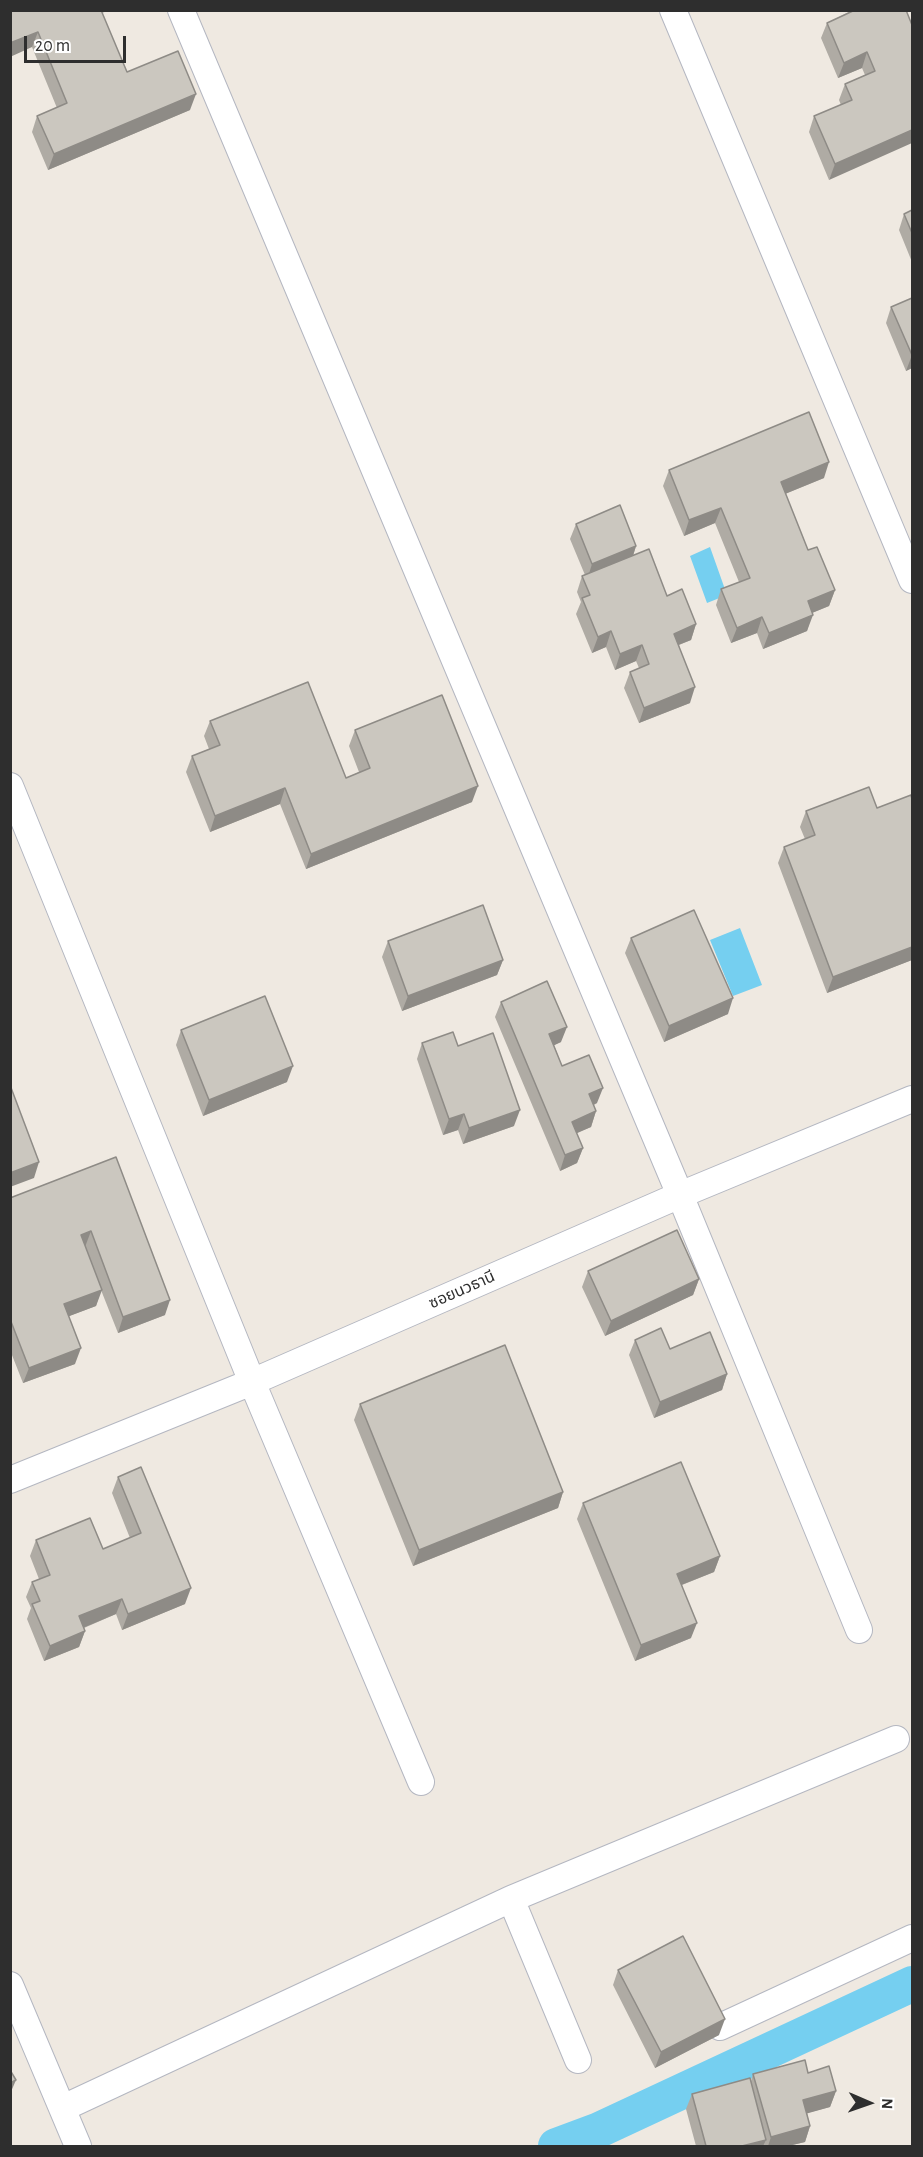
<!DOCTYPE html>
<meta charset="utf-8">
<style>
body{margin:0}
#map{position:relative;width:923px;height:2157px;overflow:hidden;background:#efe9e1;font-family:"Alegreya Sans",sans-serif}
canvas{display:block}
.frame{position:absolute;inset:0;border:12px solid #2e2e2e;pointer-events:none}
.north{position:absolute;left:839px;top:2073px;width:60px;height:60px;-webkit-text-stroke:4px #fff;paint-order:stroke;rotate:92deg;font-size:16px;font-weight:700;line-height:24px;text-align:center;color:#2e2e2e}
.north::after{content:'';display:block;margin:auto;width:21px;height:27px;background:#2e2e2e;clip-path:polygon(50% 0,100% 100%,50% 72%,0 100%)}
.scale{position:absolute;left:24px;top:36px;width:102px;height:27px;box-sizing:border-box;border:3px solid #2e2e2e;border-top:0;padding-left:8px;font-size:18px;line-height:21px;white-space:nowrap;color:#2e2e2e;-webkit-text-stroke:4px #fff;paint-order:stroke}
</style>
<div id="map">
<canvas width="923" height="2157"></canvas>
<div class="frame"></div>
<div class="north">N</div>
<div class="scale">20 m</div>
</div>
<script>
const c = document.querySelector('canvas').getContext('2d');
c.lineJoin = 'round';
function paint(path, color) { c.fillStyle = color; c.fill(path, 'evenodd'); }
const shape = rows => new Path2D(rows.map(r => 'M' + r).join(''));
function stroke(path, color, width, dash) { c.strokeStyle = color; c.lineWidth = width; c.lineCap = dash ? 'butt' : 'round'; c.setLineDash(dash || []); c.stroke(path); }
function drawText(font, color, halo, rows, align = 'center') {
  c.font = font + ' "Alegreya Sans","Noto Sans Thai",sans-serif'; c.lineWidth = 4.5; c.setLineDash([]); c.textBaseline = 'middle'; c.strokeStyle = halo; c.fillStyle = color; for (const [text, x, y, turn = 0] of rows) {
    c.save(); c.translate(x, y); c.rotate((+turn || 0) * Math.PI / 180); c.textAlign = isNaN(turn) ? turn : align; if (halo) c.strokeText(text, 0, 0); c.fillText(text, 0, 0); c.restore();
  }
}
paint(shape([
 [710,547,727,595,707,603,690,556],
 [740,928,762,985,733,996,710,940]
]), '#75cff0');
stroke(shape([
 [556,2146,599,2130,912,1984]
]), '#75cff0', 36);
const street = shape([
 [181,10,680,1195,859,1630],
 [673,10,912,580],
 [10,786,252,1382,421,1782],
 [10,1480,252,1382,680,1195,912,1099],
 [511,1899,578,2060],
 [10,1985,78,2146],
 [720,2027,912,1938],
 [63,2108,511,1899,896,1739]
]);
stroke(street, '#b4b7c1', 28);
stroke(street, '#fff', 26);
paint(shape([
 [10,10,107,11,102,13,127,72,190,110,48,170,32,132,37,116,57,108,32,47],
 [853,10,906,10,829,180,809,132,814,116,841,105,839,100,845,84,865,75,862,68,838,78,821,38,827,23],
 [912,210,912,262,899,230,904,214],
 [912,298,912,368,906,371,886,323,891,307],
 [669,470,824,478,785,494,808,550,835,590,829,606,812,613,807,631,763,649,757,633,731,643,716,605,721,589,739,582,715,523,684,536,663,486],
 [576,524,636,546,633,556,667,596,696,624,691,640,679,645,690,703,639,723,624,688,630,672,639,668,636,661,615,670,606,647,592,653,576,614,581,602,577,592,582,576,585,575,570,539],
 [210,721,346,778,359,772,349,746,355,730,472,802,306,869,280,804,210,832,186,772,192,756,209,749,204,736],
 [912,799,912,960,827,993,778,863,784,847,805,839,800,827,806,811,877,808],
 [631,938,728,1014,664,1042,625,953],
 [388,941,503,960,497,975,402,1011,382,957],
 [501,1002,561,1042,554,1045,562,1066,597,1103,594,1105,596,1111,591,1127,576,1133,583,1148,577,1163,560,1171,495,1017],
 [181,1030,287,1082,203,1116,176,1045],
 [422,1043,458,1046,514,1126,463,1144,458,1130,443,1135,417,1059],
 [116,1157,165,1315,118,1333,101,1290,96,1306,69,1316,75,1364,23,1383,10,1350,10,1198],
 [588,1271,699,1279,693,1295,605,1336,582,1287],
 [635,1340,670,1349,727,1374,722,1390,654,1418,629,1355],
 [360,1404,563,1492,558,1508,413,1566,354,1420],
 [118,1477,185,1604,122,1630,116,1614,84,1628,85,1631,79,1647,44,1661,27,1619,31,1608,26,1597,32,1582,39,1579,30,1556,36,1540,103,1549,130,1538,112,1493],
 [583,1503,720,1556,714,1572,682,1585,691,1638,635,1661,577,1519],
 [618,1970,719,2035,655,2068,613,1985],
 [808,2073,836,2091,830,2107,807,2113,810,2126,805,2142,788,2146,696,2146,686,2109,692,2094,751,2081,753,2074]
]), '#afaba4');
paint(shape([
 [38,32,32,47,10,57,10,43],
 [867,52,862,68,838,78,844,63],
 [196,94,190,110,48,170,54,154],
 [912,130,912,143,829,180,835,164],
 [912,355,912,368,906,371],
 [829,462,824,478,775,498,781,482],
 [721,508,715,523,684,536,689,520],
 [636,546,631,562,587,580,592,564],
 [835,590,829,606,802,617,808,601],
 [813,615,807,631,763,649,769,633],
 [762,617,757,633,731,643,737,628],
 [696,624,691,640,668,649,674,634],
 [611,631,606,647,592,653,598,637],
 [642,645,636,661,615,670,620,654],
 [695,687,690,703,639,723,644,708],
 [478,786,472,802,306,869,311,854],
 [285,788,280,804,210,832,215,816],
 [912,947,912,960,827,993,833,977],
 [503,960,497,975,402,1011,408,996],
 [733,998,728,1014,664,1042,669,1026],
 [567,1027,561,1042,544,1050,549,1034],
 [293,1066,287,1082,203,1116,209,1100],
 [603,1088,597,1103,583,1109,589,1094],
 [520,1110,514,1126,463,1144,469,1128],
 [596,1111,591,1127,566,1138,572,1122],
 [464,1114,458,1130,443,1135,449,1119],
 [583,1148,577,1163,560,1171,565,1155],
 [39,1162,34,1178,10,1187,10,1173],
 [91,1231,85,1247,81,1235],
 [699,1279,693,1295,605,1336,611,1321],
 [102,1290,96,1306,59,1320,64,1304],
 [170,1300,165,1315,118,1333,123,1317],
 [81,1348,75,1364,23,1383,29,1368],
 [727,1374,722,1390,654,1418,660,1402],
 [563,1492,558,1508,413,1566,419,1550],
 [720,1556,714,1572,671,1589,677,1574],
 [191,1588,185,1604,122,1630,128,1614],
 [122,1599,116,1614,73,1632,79,1616],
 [697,1623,691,1638,635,1661,641,1645],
 [85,1631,79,1647,44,1661,50,1646],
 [725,2019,719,2035,655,2068,661,2052],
 [16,2080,10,2094,10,2083],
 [836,2091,830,2107,798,2116,803,2100],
 [810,2126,805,2142,788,2146,768,2146,771,2137],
 [766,2140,763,2146,742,2146]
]), '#8e8b86');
const building = shape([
 [10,10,101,10,127,72,178,51,196,94,54,154,37,116,67,103,38,32,10,43,10,10],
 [855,10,906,10,912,25,912,130,835,164,814,116,852,100,845,84,875,71,867,52,844,63,827,23,855,10],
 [912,210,912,233,904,214,912,210],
 [912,298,912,355,891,307,912,298],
 [809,412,829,462,781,482,808,550,817,547,835,590,808,601,813,615,769,633,762,617,737,628,721,589,750,578,721,508,689,520,669,470,809,412],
 [620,505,636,546,592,564,576,524,620,505],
 [649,549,667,596,682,589,696,624,674,634,695,687,644,708,630,672,649,664,642,645,620,654,611,631,598,637,582,598,590,595,582,576,649,549],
 [308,682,346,778,370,768,355,730,442,695,478,786,311,854,285,788,215,816,192,756,220,745,210,721,308,682],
 [869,787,877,808,911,795,912,799,912,947,833,977,784,847,815,835,806,811,869,787],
 [483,905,503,960,408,996,388,941,483,905],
 [694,910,733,998,669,1026,631,938,694,910],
 [547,981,567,1027,549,1034,562,1066,589,1055,603,1088,589,1094,596,1111,572,1122,583,1148,565,1155,501,1002,547,981],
 [265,996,293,1066,209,1100,181,1030,265,996],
 [453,1032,458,1046,493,1033,520,1110,469,1128,464,1114,449,1119,422,1043,453,1032],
 [10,1085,39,1162,10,1173,10,1085],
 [116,1157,170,1300,123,1317,91,1231,81,1235,102,1290,64,1304,81,1348,29,1368,10,1319,10,1198,116,1157],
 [677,1230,699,1279,611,1321,588,1271,677,1230],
 [661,1328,670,1349,710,1332,727,1374,660,1402,635,1340,661,1328],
 [505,1345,563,1492,419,1550,360,1404,505,1345],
 [681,1462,720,1556,677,1574,697,1623,641,1645,583,1503,681,1462],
 [141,1467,191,1588,128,1614,122,1599,79,1616,85,1631,50,1646,32,1604,40,1601,32,1582,50,1575,36,1540,90,1518,103,1549,141,1533,118,1477,141,1467],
 [683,1936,725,2019,661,2052,618,1970,683,1936],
 [805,2060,808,2073,829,2066,836,2091,803,2100,810,2126,771,2137,753,2074,805,2060],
 [10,2070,16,2080,10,2083,10,2070],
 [750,2078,766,2140,742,2146,706,2146,692,2094,750,2078]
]);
paint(building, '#cbc7bf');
stroke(building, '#8e8b86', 1.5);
drawText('16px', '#2e2e2e', '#fff', [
 ["ซอยนวธานี",462,1290,-24]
]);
</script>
